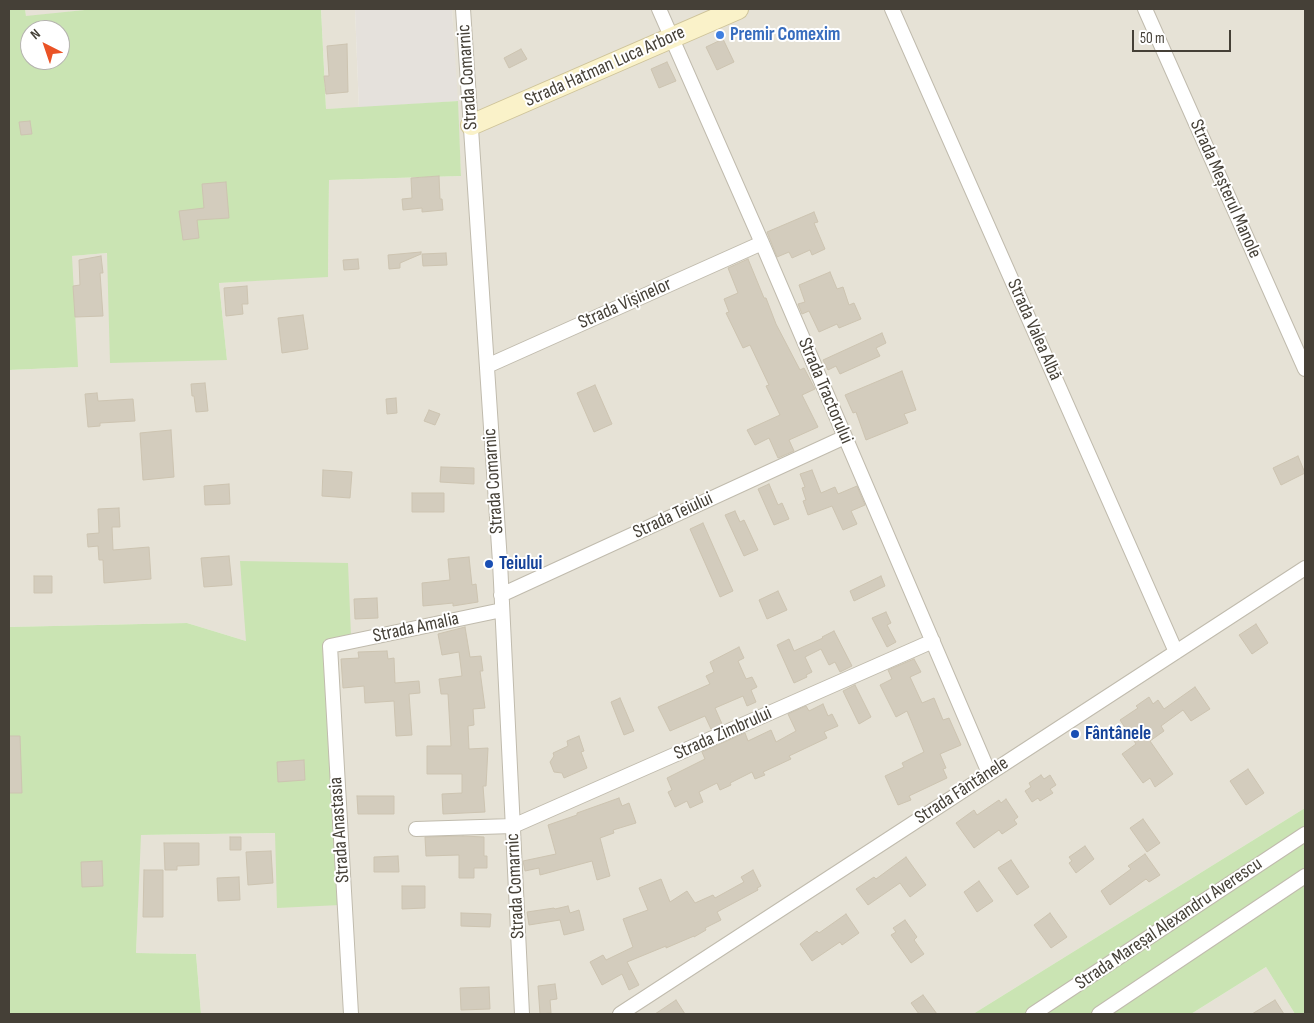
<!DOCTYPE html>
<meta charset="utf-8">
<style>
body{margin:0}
#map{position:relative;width:1314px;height:1023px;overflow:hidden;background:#f2f0e7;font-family:"Sofia Sans Condensed",sans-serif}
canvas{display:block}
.frame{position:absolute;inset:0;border:10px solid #454037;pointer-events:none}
.north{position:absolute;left:20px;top:20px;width:50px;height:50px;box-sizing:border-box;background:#fff;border:1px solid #b5b3af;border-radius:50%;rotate:319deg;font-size:14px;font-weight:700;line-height:20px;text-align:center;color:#454037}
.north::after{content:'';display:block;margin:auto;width:18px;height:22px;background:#ea5326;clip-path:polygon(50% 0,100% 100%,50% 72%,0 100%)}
.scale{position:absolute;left:1132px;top:30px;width:99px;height:22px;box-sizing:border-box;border:2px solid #454037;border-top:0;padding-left:6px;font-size:15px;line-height:18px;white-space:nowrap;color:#454037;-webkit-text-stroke:4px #fff;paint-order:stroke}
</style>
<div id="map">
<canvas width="1314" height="1023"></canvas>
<div class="frame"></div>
<div class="north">N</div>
<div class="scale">50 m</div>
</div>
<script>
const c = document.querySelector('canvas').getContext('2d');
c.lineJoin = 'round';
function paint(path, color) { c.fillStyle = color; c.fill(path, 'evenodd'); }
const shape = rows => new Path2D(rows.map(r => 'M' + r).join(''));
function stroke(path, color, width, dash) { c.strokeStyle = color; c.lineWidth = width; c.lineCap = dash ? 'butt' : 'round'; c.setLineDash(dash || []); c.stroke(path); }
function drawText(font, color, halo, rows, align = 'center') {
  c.font = font + ' "Sofia Sans Condensed",sans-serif'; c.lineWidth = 4; c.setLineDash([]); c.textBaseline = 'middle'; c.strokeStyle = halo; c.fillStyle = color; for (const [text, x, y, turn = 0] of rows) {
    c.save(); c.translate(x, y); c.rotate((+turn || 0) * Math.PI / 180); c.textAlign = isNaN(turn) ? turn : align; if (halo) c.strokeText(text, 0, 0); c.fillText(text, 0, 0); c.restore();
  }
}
paint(shape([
 [25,9,94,9,26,17],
 [321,9,355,9,359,108,326,109],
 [452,9,1305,9,1305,808,973,1014,201,1014,196,954,136,953,140,835,276,833,340,905,324,640,246,641,187,623,9,627,9,370,77,367,71,256,107,253,227,360,219,283,328,276,329,180,461,176],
 [1266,967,1295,1014,1191,1014]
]), '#e6e2d6');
paint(shape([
 [355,9,452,9,458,101,359,108]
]), '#e5e1dc');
paint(shape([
 [9,9,25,9,26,16,94,9,321,9,326,109,458,101,461,176,329,180,328,277,219,283,227,360,110,363,107,253,72,256,78,367,9,370],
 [30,30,60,30,60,60,30,60],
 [240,561,348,563,351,636,324,640,340,905,277,908,275,833,141,835,136,953,196,954,201,1014,9,1014,9,627,187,623,246,641],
 [1305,808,1305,1014,1295,1014,1266,967,1191,1014,973,1014]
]), '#cae4b3');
const building = shape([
 [723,39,734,62,717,70,706,47,723,39],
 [347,44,348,92,326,94,324,76,329,76,327,46,347,44],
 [521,49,527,59,509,68,504,58,521,49],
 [667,62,676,81,659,88,651,69,667,62],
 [30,121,32,134,21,135,19,122,30,121],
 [439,176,440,199,442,199,443,210,422,212,422,208,403,210,402,199,412,198,411,178,439,176],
 [226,182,229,218,197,220,199,238,183,240,179,211,204,208,202,184,226,182],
 [814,212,818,222,814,223,825,249,812,255,810,250,792,258,789,252,777,257,767,232,814,212],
 [421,252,421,254,400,263,400,268,389,269,388,255,421,252],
 [446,253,447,265,423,266,422,254,446,253],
 [101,256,103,273,100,273,103,316,75,317,73,286,80,285,79,260,101,256],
 [358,259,359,269,344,270,343,260,358,259],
 [748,259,764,298,766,298,776,324,800,370,804,368,815,389,802,395,818,427,789,440,794,451,778,458,769,438,755,445,747,430,780,415,766,386,769,385,750,345,743,348,726,313,729,312,724,299,738,293,728,268,748,259],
 [830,272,837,289,843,287,849,305,854,303,861,319,839,328,837,324,819,332,809,311,802,314,798,304,805,302,799,285,830,272],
 [247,286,248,304,242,304,243,314,226,316,224,288,247,286],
 [303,315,308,349,282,353,278,318,303,315],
 [882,333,886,343,876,348,880,356,840,374,836,366,828,370,823,360,882,333],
 [902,371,916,410,904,414,908,423,866,440,856,412,853,413,845,395,902,371],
 [205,383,208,411,196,412,194,396,192,396,191,384,205,383],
 [595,385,612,424,594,432,577,393,595,385],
 [97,393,98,401,133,399,135,421,100,423,100,426,88,427,85,394,97,393],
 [396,398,397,413,387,414,386,399,396,398],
 [429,410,440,414,435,425,424,421,429,410],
 [171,430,174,477,143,480,140,433,171,430],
 [1298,456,1305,473,1281,485,1273,468,1298,456],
 [441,467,474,468,474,484,440,482,441,467],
 [323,470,352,472,350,498,322,496,323,470],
 [812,470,821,493,835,487,838,494,857,486,865,505,851,511,857,524,843,530,832,506,808,515,803,501,806,500,802,488,805,487,800,474,812,470],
 [229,484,230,504,205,505,204,486,229,484],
 [769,484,778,505,782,503,789,519,774,525,758,489,769,484],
 [412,493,444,493,444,512,412,512,412,493],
 [119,508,120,527,112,527,113,550,149,547,151,579,104,583,103,560,99,560,98,546,88,547,87,534,99,533,98,509,119,508],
 [735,511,740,522,744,520,758,550,744,556,725,515,735,511],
 [703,523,733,591,720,597,690,529,703,523],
 [229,556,232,585,204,587,201,558,229,556],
 [469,557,472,585,476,584,478,602,453,606,453,603,423,606,422,583,450,580,448,559,469,557],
 [34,576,52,576,52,593,34,593,34,576],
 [881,576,885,586,854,601,850,591,881,576],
 [778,591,787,610,767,619,759,600,778,591],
 [377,598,378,618,355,619,354,599,377,598],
 [886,612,891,623,887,625,896,642,887,647,872,618,886,612],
 [1256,624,1268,643,1252,654,1239,635,1256,624],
 [465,627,470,657,481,656,483,671,480,671,485,708,473,709,474,725,468,726,469,749,488,748,486,786,483,786,485,812,443,814,442,794,462,793,462,774,427,774,427,746,451,746,448,694,441,694,439,679,462,676,459,652,442,655,438,634,465,627],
 [834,631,852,666,840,672,835,662,829,665,821,649,805,657,812,672,806,675,807,677,794,683,777,645,789,639,794,651,823,638,822,637,834,631],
 [739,647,744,658,738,661,746,679,752,677,757,687,751,690,756,702,747,706,743,696,715,708,722,724,711,729,705,716,670,731,658,707,710,684,706,676,714,672,710,662,739,647],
 [387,651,388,659,394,658,395,683,419,681,420,693,409,694,412,735,396,736,394,701,365,703,364,686,343,688,341,659,359,658,358,652,387,651],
 [914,659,921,672,910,677,922,703,934,698,943,720,949,718,961,745,940,754,946,768,943,769,947,778,909,796,911,800,898,805,885,776,904,767,902,763,924,752,907,711,896,717,880,685,892,679,888,670,914,659],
 [855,685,871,717,859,724,843,691,855,685],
 [1195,687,1210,709,1191,721,1183,710,1161,726,1164,731,1150,741,1173,774,1155,787,1150,778,1143,783,1122,754,1136,744,1120,720,1138,708,1136,706,1149,697,1153,704,1158,700,1164,709,1195,687],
 [620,698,634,731,624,735,611,702,620,698],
 [823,704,828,716,832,714,838,726,824,732,827,738,789,756,791,759,763,772,765,775,755,779,752,772,730,783,731,785,720,790,717,783,699,792,703,802,690,808,687,801,675,807,668,792,672,790,667,778,705,759,702,752,745,733,748,741,771,730,776,742,796,731,788,714,806,706,809,711,823,704],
 [9,736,20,736,22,793,9,793,9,736],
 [579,736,584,751,581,752,587,768,564,778,562,773,554,772,550,762,554,756,553,753,568,746,567,741,579,736],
 [304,760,305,780,278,782,277,762,304,760],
 [1248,769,1264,793,1246,805,1230,781,1248,769],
 [1041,775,1044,779,1050,775,1056,785,1050,789,1053,793,1040,801,1038,798,1032,802,1025,791,1031,787,1029,783,1041,775],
 [357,796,394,796,394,814,358,814,357,796],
 [619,798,622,806,629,803,636,823,613,830,614,833,600,838,610,876,597,880,592,861,540,875,539,868,525,871,523,861,556,854,548,825,577,815,577,813,619,798],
 [1006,799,1018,817,1014,820,1017,824,1002,834,999,830,974,848,956,823,974,810,977,815,999,800,1001,803,1006,799],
 [1143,819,1160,843,1147,852,1130,828,1143,819],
 [463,836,484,837,484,856,487,856,487,868,474,868,474,878,459,878,459,855,426,856,425,837,463,836],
 [230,837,241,837,241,850,230,850,230,837],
 [164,843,199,843,199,865,177,866,177,870,165,870,164,843],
 [1085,846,1094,859,1076,873,1069,863,1072,861,1069,857,1085,846],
 [271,851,273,883,248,885,246,852,271,851],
 [1145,854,1160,875,1149,882,1146,879,1110,905,1101,891,1131,869,1128,866,1145,854],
 [398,856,399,872,374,872,374,857,398,856],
 [906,857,926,885,910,897,900,883,868,905,856,889,874,877,876,879,906,857],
 [1011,860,1029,887,1017,895,998,868,1011,860],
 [102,861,103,886,82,887,81,862,102,861],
 [144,870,163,870,163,917,143,917,144,870],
 [753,870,761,886,757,888,758,890,717,912,721,920,705,928,706,930,694,937,694,936,666,948,666,946,627,962,639,985,629,990,622,974,602,985,590,962,603,955,606,960,633,947,623,919,648,910,639,888,661,879,670,902,687,891,695,903,713,895,715,898,744,882,741,877,753,870],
 [239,877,240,900,218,901,217,878,239,877],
 [979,881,993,901,977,912,964,892,979,881],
 [402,886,425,886,425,908,402,909,402,886],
 [568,906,570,913,579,910,584,930,564,935,560,920,529,925,527,912,554,908,555,909,568,906],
 [461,913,491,914,490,927,461,926,461,913],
 [1050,913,1067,937,1051,948,1034,925,1050,913],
 [846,914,859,933,842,945,840,942,812,961,800,944,817,931,819,933,846,914],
 [905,920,917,937,914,940,924,954,911,963,891,935,896,932,893,928,905,920],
 [555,984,557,999,550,1000,551,1013,540,1014,538,986,555,984],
 [489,987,490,1009,461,1010,460,988,489,987],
 [923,995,937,1014,919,1014,911,1003,923,995],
 [676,1000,685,1014,655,1014,676,1000],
 [1275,1000,1284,1014,1252,1014,1275,1000]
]);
paint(building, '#d3ccbd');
stroke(building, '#cdc4b1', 1);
const street = shape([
 [463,9,500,562,522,1014],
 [659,9,762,243,989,773],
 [892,9,1176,652],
 [1145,9,1305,369],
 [487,366,762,243],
 [501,595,845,437],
 [416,829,513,826,933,641],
 [351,1014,330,646,502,610],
 [620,1014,1305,568],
 [1033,1014,1305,834],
 [1099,1014,1305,876]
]);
const secondary = shape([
 [471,125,738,9]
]);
stroke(street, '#c0bbad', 16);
stroke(secondary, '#cfc49a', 22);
stroke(street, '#fff', 14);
stroke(secondary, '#faf2c9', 20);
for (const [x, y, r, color] of [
 [720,35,5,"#3f7fe0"],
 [489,564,5,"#1a4fb4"],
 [1075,734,5,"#1a4fb4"]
]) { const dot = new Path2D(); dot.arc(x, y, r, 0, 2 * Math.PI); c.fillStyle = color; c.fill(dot); stroke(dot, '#fff', 2); }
drawText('bold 19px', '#366cbe', '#fff', [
 ["Premir Comexim",730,35]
], 'left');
drawText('19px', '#454037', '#fff', [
 ["Strada Hatman Luca Arbore",605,67,-24],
 ["Strada Comarnic",468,77,-94],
 ["Strada Meșterul Manole",1225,189,66],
 ["Strada Vișinelor",625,304,-24],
 ["Strada Valea Albă",1034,330,66],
 ["Strada Tractorului",825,391,67],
 ["Strada Comarnic",494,481,-94],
 ["Strada Teiului",673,516,-25],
 ["Strada Amalia",416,628,-12],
 ["Strada Zimbrului",723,734,-24],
 ["Strada Fântânele",962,791,-33],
 ["Strada Anastasia",340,830,-94],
 ["Strada Comarnic",516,886,-93],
 ["Strada Mareșal Alexandru Averescu",1169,924,-34]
]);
drawText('bold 19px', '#164399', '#fff', [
 ["Teiului",499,564],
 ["Fântânele",1085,734]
], 'left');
</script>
